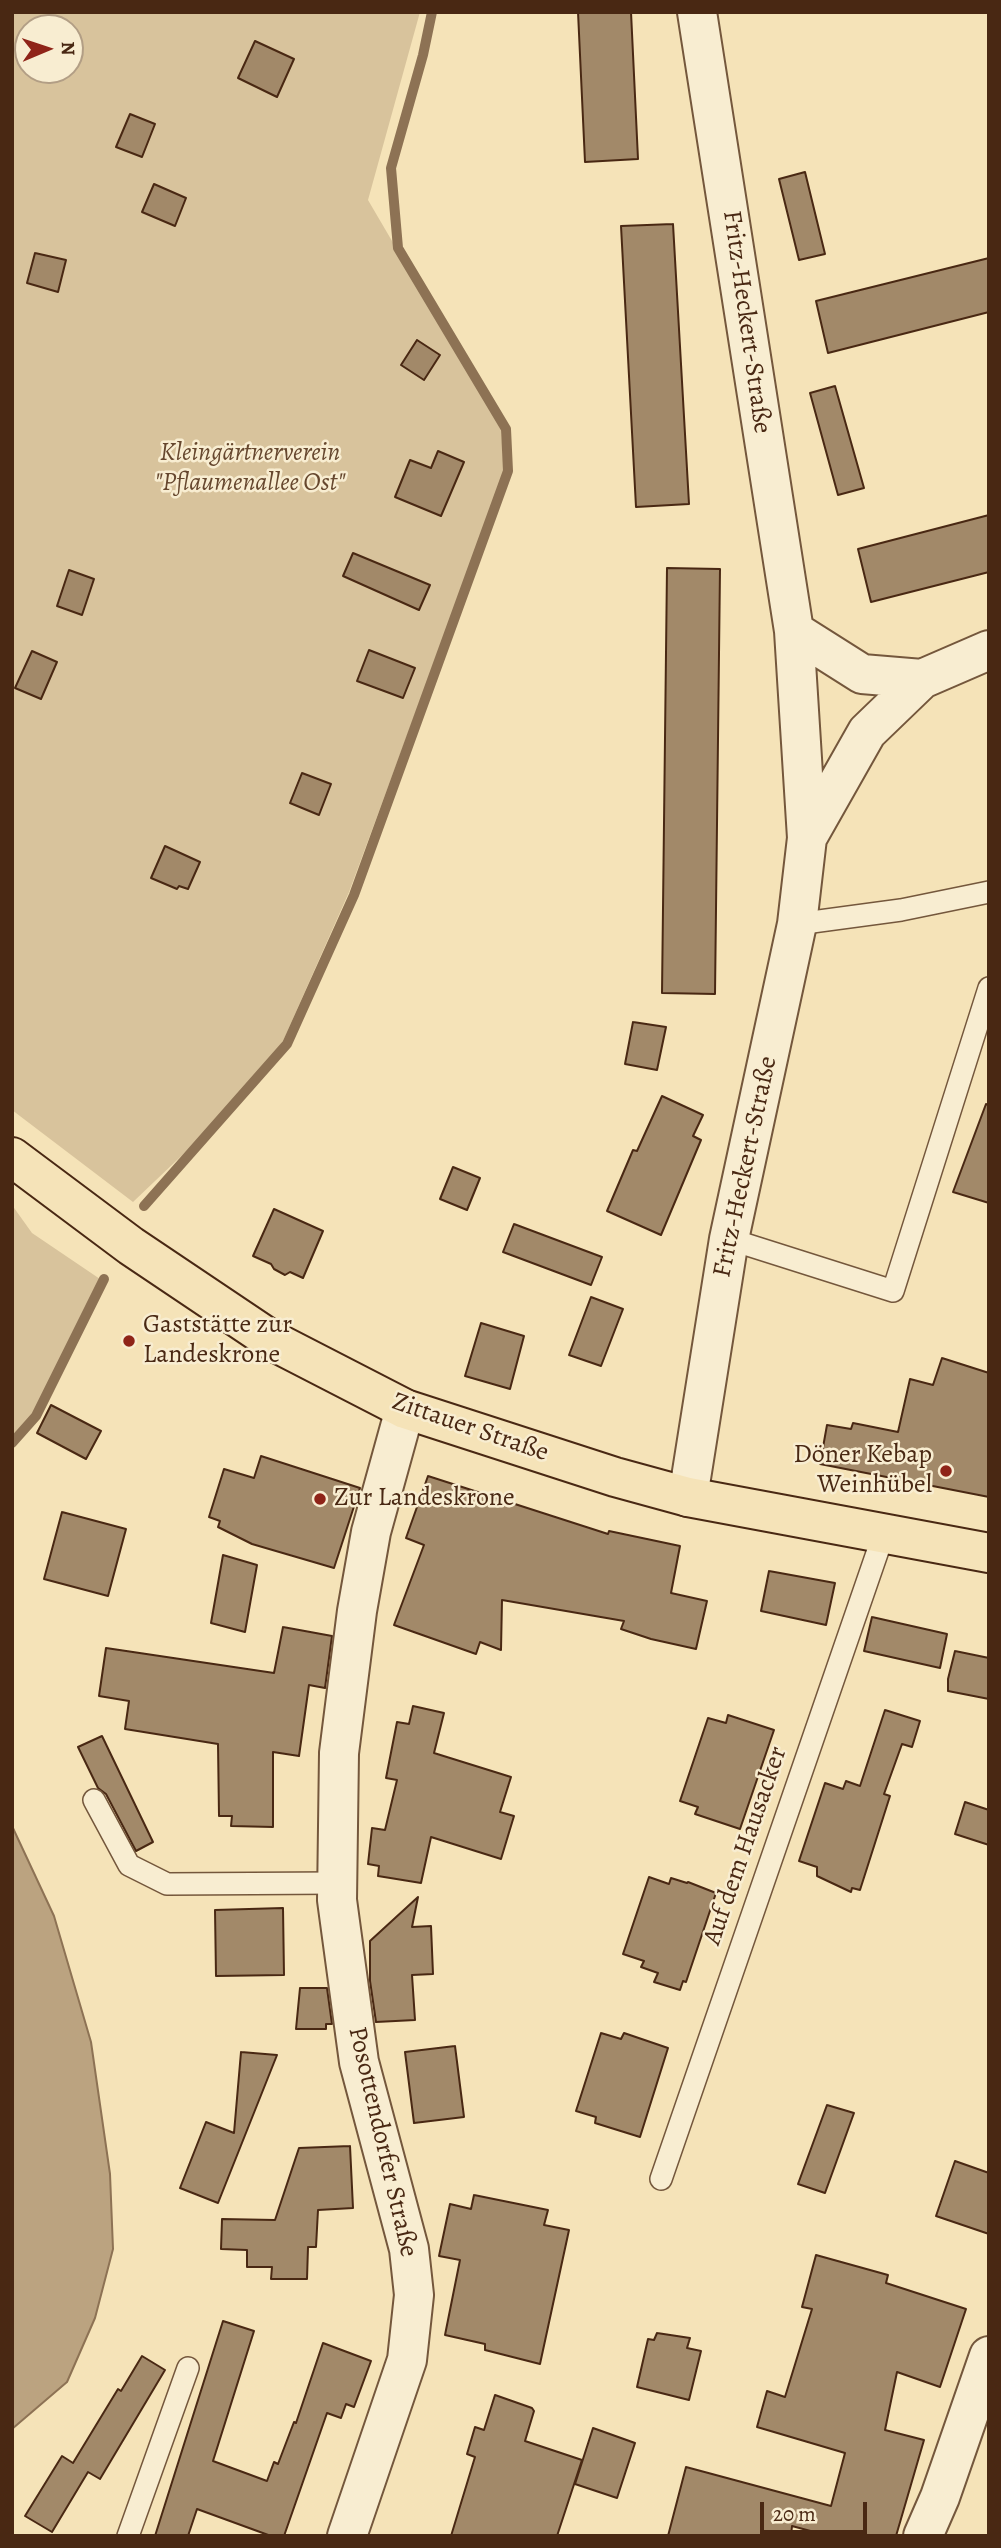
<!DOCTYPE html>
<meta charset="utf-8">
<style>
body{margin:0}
#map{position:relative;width:1001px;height:2548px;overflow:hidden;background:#f5e3b8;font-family:Alegreya,serif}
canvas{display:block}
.frame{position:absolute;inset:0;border:14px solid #492813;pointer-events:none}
.north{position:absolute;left:14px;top:14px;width:70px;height:70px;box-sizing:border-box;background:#f8edd1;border:2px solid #b29e85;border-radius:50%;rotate:88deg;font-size:19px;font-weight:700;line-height:28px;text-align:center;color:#492813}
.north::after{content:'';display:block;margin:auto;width:24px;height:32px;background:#8f2418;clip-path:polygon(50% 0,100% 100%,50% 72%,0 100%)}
.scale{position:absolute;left:760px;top:2502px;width:107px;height:32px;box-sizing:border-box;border:4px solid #492813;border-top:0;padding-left:9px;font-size:21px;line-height:24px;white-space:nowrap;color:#492813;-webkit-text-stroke:5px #f8edd1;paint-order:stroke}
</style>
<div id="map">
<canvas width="1001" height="2548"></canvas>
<div class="frame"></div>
<div class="north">N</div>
<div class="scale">20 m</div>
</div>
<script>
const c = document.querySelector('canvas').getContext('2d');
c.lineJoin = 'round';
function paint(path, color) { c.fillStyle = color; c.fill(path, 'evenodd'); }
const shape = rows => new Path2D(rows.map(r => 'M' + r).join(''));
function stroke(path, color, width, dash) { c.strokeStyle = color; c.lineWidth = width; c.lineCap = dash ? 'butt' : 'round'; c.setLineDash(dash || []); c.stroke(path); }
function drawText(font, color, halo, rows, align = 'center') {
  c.font = font + ' Alegreya,serif'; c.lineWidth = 5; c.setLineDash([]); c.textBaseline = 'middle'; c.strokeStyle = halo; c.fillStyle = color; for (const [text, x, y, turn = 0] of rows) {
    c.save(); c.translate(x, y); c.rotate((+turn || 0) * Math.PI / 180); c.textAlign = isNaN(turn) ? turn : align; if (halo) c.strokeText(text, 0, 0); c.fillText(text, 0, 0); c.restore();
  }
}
paint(shape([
 [12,12,420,12,368,200,501,427,504,474,349,892,283,1041,240,1100,133,1202,12,1110],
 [28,28,70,28,70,70,28,70],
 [12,1205,32,1233,100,1279,32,1415,12,1436]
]), '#d8c39c');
const water = shape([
 [12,1826,54,1916,91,2042,110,2174,113,2249,95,2318,67,2382,12,2429,12,1826]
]);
paint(water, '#bba380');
stroke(water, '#8d7254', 2);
stroke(shape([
 [144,1206,287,1044,354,895,508,471,506,429,398,248,391,168,423,55,432,12],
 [12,1443,36,1416,104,1279]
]), '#8d7254', 10);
const building = shape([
 [578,12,631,12,638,159,585,162,578,12],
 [255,41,294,59,277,97,238,78,255,41],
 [130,114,155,124,142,157,116,147,130,114],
 [805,172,825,254,799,260,779,179,805,172],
 [154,184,186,198,175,226,142,212,154,184],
 [673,224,689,504,636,507,621,226,673,224],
 [35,253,66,260,58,292,27,283,35,253],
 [989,258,989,312,828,353,816,301,989,258],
 [417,340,440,355,424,380,401,365,417,340],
 [835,386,864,488,838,495,810,393,835,386],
 [438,451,464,462,441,516,395,497,410,460,431,468,438,451],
 [989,515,989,572,871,602,858,549,989,515],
 [353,553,430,585,419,610,343,576,353,553],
 [667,568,720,569,715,994,662,993,667,568],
 [69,570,94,579,82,615,57,606,69,570],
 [369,650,415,668,403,698,357,681,369,650],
 [32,651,57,662,41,699,15,688,32,651],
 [302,773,331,784,319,815,290,803,302,773],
 [165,846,200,862,188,889,179,886,177,889,151,878,165,846],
 [633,1022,666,1027,657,1070,625,1064,633,1022],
 [662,1096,703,1115,693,1136,701,1140,661,1235,607,1211,633,1150,637,1151,662,1096],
 [986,1104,989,1105,989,1203,953,1192,986,1104],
 [453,1167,480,1178,467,1210,440,1199,453,1167],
 [274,1209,323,1231,303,1278,290,1272,285,1275,274,1269,271,1264,253,1256,274,1209],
 [514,1224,602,1257,591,1285,503,1252,514,1224],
 [591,1297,623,1309,601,1366,569,1355,591,1297],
 [481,1323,524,1336,510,1389,465,1376,481,1323],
 [942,1358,989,1373,989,1497,820,1464,827,1425,851,1429,853,1423,898,1432,910,1379,933,1385,942,1358],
 [51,1405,101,1431,86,1459,37,1433,51,1405],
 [261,1456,360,1488,334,1568,252,1544,218,1527,220,1521,209,1517,224,1469,254,1478,261,1456],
 [428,1476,608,1534,609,1531,680,1546,671,1593,707,1601,696,1649,651,1639,621,1629,624,1621,502,1600,501,1650,480,1642,476,1654,394,1625,424,1545,406,1538,428,1476],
 [62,1512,126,1529,108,1596,44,1579,62,1512],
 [223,1555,257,1565,245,1632,211,1623,223,1555],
 [769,1571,835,1583,826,1625,761,1611,769,1571],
 [872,1617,947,1634,940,1668,864,1651,872,1617],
 [283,1627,332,1636,325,1688,309,1685,299,1756,273,1752,273,1827,231,1826,232,1816,219,1816,218,1744,125,1729,129,1701,99,1696,106,1648,274,1673,283,1627],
 [955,1651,989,1658,989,1699,948,1691,948,1679,955,1651],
 [413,1706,444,1713,434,1753,511,1777,500,1812,514,1816,501,1859,431,1837,421,1883,378,1876,379,1866,368,1864,372,1828,385,1830,397,1780,386,1778,397,1722,409,1724,413,1706],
 [885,1710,920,1721,912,1747,902,1744,884,1794,890,1796,860,1890,852,1888,851,1892,817,1876,817,1867,799,1861,825,1783,843,1789,846,1781,860,1786,885,1710],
 [728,1715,774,1730,740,1829,695,1814,698,1807,680,1801,708,1718,726,1723,728,1715],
 [102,1736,153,1842,136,1851,106,1794,98,1788,78,1747,102,1736],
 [965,1802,989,1810,989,1845,955,1834,965,1802],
 [649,1877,669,1884,671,1878,687,1883,688,1882,716,1893,686,1982,683,1981,680,1990,654,1982,658,1973,641,1967,644,1961,623,1954,649,1877],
 [418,1897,412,1927,431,1926,433,1974,412,1975,415,2020,376,2022,370,1981,370,1941,418,1897],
 [283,1908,284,1975,216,1976,215,1910,283,1908],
 [300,1988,327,1988,332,2024,326,2024,326,2029,296,2029,300,1988],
 [601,2033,621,2039,624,2033,668,2048,640,2137,595,2123,596,2117,576,2111,601,2033],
 [455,2046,464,2117,414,2123,405,2052,455,2046],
 [241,2052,277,2055,218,2203,180,2188,206,2122,234,2133,241,2052],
 [827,2105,854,2113,825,2193,798,2184,827,2105],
 [350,2146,353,2208,318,2210,316,2247,308,2247,307,2279,271,2279,272,2267,247,2267,247,2250,221,2249,222,2219,275,2220,299,2148,350,2146],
 [955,2161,989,2173,989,2234,936,2216,955,2161],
 [474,2195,548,2210,544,2225,569,2230,540,2364,485,2350,485,2344,445,2335,460,2260,439,2256,450,2204,471,2209,474,2195],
 [816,2255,888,2275,886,2283,966,2309,940,2387,897,2372,885,2430,924,2440,896,2536,829,2536,792,2526,791,2536,668,2536,686,2467,831,2506,845,2453,757,2427,767,2391,785,2397,812,2309,802,2307,816,2255],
 [223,2321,254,2331,213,2461,267,2481,274,2462,278,2464,294,2422,296,2423,323,2343,371,2361,354,2407,346,2404,341,2418,327,2413,284,2536,271,2536,197,2509,188,2536,155,2536,223,2321],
 [657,2333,690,2338,687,2348,701,2351,689,2400,637,2387,648,2339,654,2340,657,2333],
 [142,2356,165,2370,100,2479,88,2472,52,2532,25,2516,62,2456,73,2463,118,2389,121,2391,142,2356],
 [495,2395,532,2408,534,2411,525,2441,582,2460,557,2536,451,2536,475,2457,467,2454,475,2427,484,2430,495,2395],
 [593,2428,635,2443,617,2498,575,2484,593,2428]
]);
paint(building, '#a28969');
stroke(building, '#492813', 2);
const lane = shape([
 [797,924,901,910,989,892],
 [729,1239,893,1291,989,988],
 [94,1800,129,1865,167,1884,338,1883],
 [661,2179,884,1533],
 [128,2536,188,2368]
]);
const street = shape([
 [794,631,862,674,922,679],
 [807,838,867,732,922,679,989,650],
 [688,1497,729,1239,797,924,807,838,794,631,697,12],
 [347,2536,407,2360,414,2295,409,2249,359,2062,337,1900,339,1753,357,1611,371,1532,405,1409],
 [923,2536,940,2497,989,2356]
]);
const primary = shape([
 [12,1157,131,1246,271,1340,405,1409,615,1477,688,1497,989,1553]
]);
stroke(lane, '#74573c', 24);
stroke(street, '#74573c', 42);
stroke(primary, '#492813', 42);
stroke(lane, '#f8edd1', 21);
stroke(street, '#f8edd1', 38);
stroke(primary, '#f5e3b8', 38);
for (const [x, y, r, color] of [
 [129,1341,7,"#8f2418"],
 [946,1471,7,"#8f2418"],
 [320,1499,7,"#8f2418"]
]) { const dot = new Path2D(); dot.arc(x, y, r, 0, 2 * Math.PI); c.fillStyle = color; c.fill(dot); stroke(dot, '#f8edd1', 2.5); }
drawText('26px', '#492813', '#f8edd1', [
 ["Fritz-Heckert-Straße",746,322,82],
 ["Fritz-Heckert-Straße",746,1167,-78],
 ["Zittauer Straße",470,1428,19],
 ["Auf dem Hausacker",746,1846,-71],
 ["Posottendorfer Straße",382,2142,77]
]);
drawText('italic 26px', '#66472e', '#f8edd1', [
 ["Kleingärtnerverein",250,454],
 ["\"Pflaumenallee Ost\"",250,484]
]);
drawText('26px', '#492813', '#f8edd1', [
 ["Gaststätte zur",143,1326],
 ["Landeskrone",143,1356],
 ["Döner Kebap",932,1456,"right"],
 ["Weinhübel",932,1486,"right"],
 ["Zur Landeskrone",334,1499]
], 'left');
</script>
